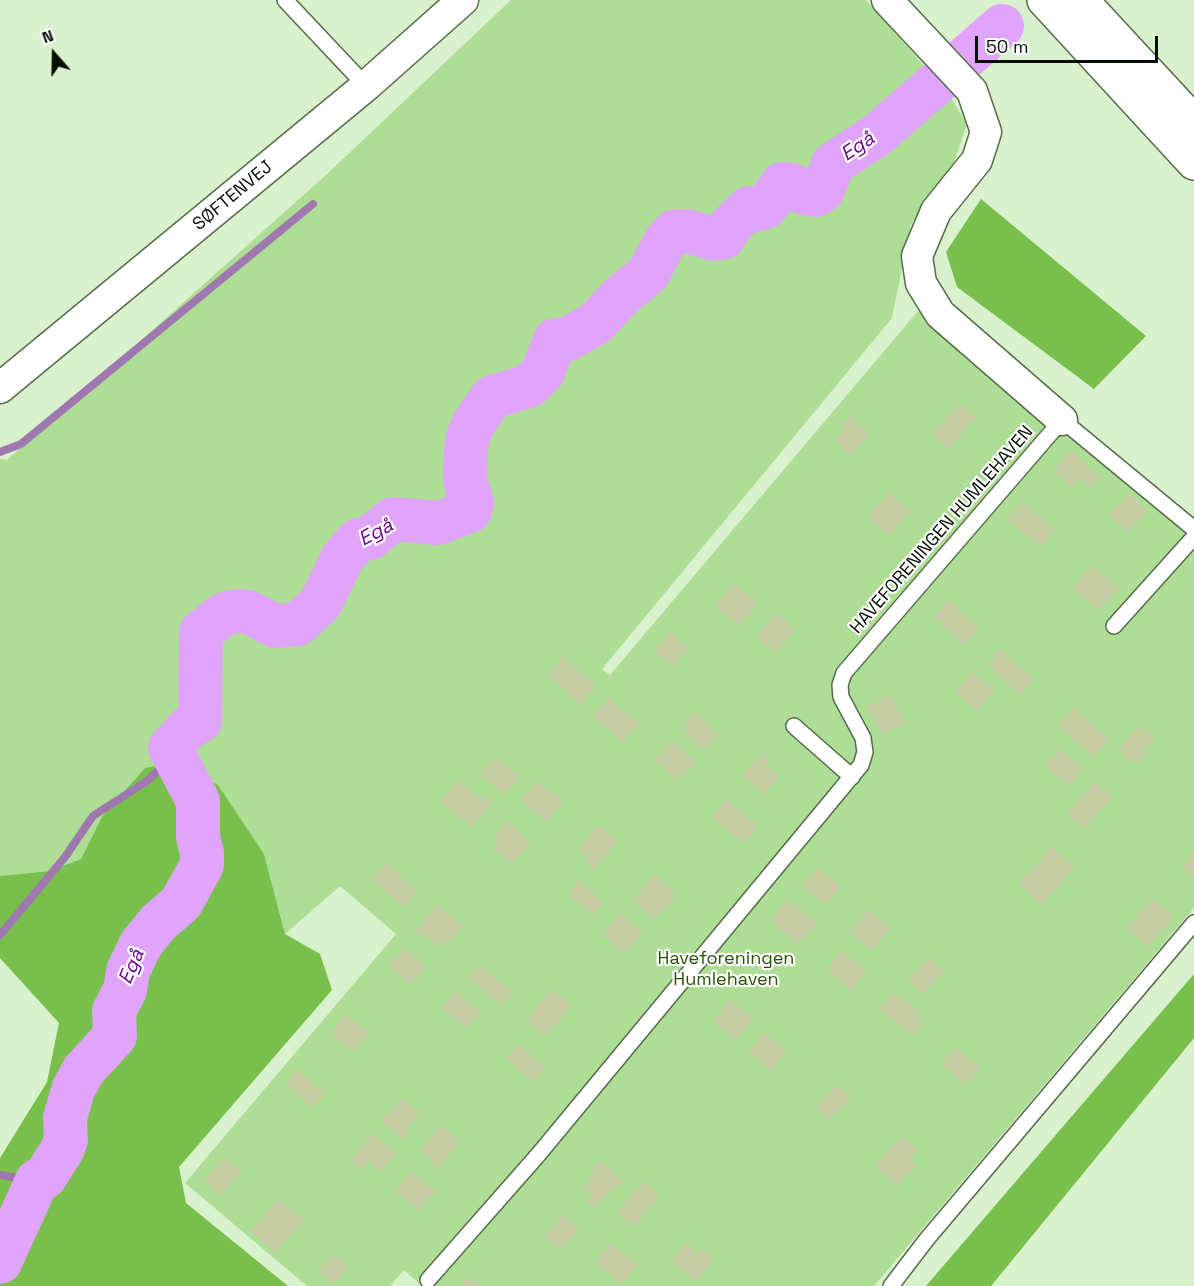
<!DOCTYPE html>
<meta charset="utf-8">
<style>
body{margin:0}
#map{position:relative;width:1194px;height:1286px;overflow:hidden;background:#d9f1cd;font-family:"Space Grotesk",sans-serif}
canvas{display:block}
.north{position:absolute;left:24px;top:24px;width:60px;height:60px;-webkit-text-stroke:4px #fff;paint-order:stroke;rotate:340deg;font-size:16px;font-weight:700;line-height:24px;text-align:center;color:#070f04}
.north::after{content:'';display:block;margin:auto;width:21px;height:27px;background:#070f04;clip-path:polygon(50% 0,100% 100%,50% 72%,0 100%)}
.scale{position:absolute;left:975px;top:36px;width:183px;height:27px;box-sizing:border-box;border:3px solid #070f04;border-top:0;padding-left:8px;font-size:18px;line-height:21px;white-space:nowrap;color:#070f04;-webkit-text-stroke:4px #fff;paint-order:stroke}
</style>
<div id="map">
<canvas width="1194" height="1286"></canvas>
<div class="north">N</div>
<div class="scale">50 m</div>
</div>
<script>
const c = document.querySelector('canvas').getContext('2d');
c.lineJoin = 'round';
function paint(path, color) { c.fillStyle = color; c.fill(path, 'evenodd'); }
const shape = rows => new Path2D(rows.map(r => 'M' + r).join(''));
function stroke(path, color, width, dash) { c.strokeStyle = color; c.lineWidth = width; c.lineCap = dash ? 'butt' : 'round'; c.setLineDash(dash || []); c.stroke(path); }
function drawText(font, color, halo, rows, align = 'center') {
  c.font = font + ' "Space Grotesk",sans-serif'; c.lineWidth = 4.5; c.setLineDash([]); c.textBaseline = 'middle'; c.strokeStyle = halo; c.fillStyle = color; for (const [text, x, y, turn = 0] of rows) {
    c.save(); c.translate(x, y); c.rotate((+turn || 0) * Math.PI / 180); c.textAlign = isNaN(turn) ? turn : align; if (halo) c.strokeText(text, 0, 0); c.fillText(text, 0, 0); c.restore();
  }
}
paint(shape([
 [511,0,866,0,948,93,967,124,954,162,911,224,892,318,602,669,610,675,924,304,1194,532,1194,908,874,1286,422,1286,404,1270,390,1286,307,1286,185,1183,396,934,340,886,285,934,264,854,102,817,81,859,50,871,0,876,0,459,7,460,326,175]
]), '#aede95');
paint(shape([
 [981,199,1146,336,1094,389,957,287,946,252],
 [176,761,218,785,264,854,285,934,320,954,332,990,179,1167,186,1203,288,1286,0,1286,0,1158,47,1082,59,1023,0,958,0,876,50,871,81,859,102,817,145,768],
 [1194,974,1194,1038,991,1286,926,1286]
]), '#78bf4c');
stroke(shape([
 [0,452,21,444,313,204],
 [0,935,65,857,93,816,147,781,174,756],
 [0,1175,37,1181]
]), '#9f78b0', 8);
stroke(shape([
 [0,1262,37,1181,45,1177,62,1150,66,1140,65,1118,73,1090,83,1071,115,1036,114,1011,125,990,128,971,141,944,158,923,181,903,202,865,202,853,198,837,198,801,170,748,189,727,200,721,201,632,224,614,236,611,249,612,275,626,298,624,320,604,343,557,358,540,370,538,393,519,438,523,470,511,472,503,465,480,466,450,468,436,474,423,492,397,529,386,543,372,555,340,566,340,596,323,621,296,648,274,666,240,675,231,687,231,714,239,724,237,731,225,749,208,757,210,766,207,782,184,792,185,804,193,816,195,823,190,833,164,877,135,1002,26]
]), '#e0a5fa', 44);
paint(shape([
 [959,403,976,417,949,449,932,435],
 [850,416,870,435,850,455,834,440,845,430,841,425],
 [1071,450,1100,477,1091,488,1081,478,1072,488,1053,470],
 [889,492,911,510,889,536,867,518],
 [1130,493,1148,511,1128,532,1109,515],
 [1022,501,1055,529,1041,546,1007,519],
 [1092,565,1119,588,1099,610,1073,588],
 [734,583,758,603,739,626,715,606],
 [948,600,980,628,965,645,933,617],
 [777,613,796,630,775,653,756,636],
 [670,632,689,648,672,667,654,651],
 [1001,650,1034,679,1020,695,987,665],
 [563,657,596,686,580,704,547,675],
 [972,672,995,690,977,711,955,692],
 [890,694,906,722,882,735,867,707],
 [609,698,639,723,623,742,593,716],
 [1073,707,1110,739,1094,757,1058,726],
 [695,712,719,735,703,750,680,727],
 [1141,725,1155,739,1143,751,1147,755,1139,763,1135,759,1133,763,1118,749],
 [672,740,696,762,677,781,654,759],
 [1059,748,1083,768,1069,785,1045,765],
 [763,752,770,759,765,764,779,777,764,795,742,775],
 [495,756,520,777,505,794,480,774],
 [459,780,481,799,485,795,493,802,472,827,441,801],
 [537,781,564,802,548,822,521,800],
 [1095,781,1113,796,1085,829,1067,814],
 [727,799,758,826,743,843,712,817],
 [507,821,531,842,512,864,493,848,498,842,493,838],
 [599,825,618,841,594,869,586,862,589,859,578,850],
 [1051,847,1075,867,1042,905,1019,885],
 [1194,852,1194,877,1182,867],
 [385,863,417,891,404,907,371,879],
 [817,867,841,886,826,905,802,886],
 [656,874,676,896,654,920,632,900],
 [579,881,604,902,593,915,568,894],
 [1152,898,1174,916,1148,947,1126,928],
 [788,899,817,924,798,945,770,920],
 [437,905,463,925,445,946,439,941,436,946,416,930],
 [869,909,891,929,871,950,849,931],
 [620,913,643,933,624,954,602,934],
 [404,947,427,967,411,985,389,966],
 [842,951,867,972,851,991,826,969],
 [929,957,944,971,923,994,908,980],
 [479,964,513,992,502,1006,468,978],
 [553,989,572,1006,545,1036,526,1020],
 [456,991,480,1012,466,1028,442,1008],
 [894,991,920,1013,917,1016,924,1022,913,1036,880,1009],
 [730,1000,753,1018,736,1040,713,1021],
 [346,1015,369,1033,353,1052,330,1033],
 [764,1033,787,1052,771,1071,748,1052],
 [519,1044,545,1068,533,1082,506,1058],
 [955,1047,981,1068,966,1085,941,1064],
 [297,1070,325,1093,313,1108,285,1084],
 [838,1084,851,1098,829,1120,815,1107],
 [402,1098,420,1113,405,1131,408,1134,404,1140,382,1121],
 [441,1125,460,1141,439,1167,420,1150],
 [372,1133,396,1153,381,1171,369,1161,362,1170,350,1160],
 [902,1136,918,1149,910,1158,916,1164,897,1186,875,1166],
 [224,1157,242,1171,221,1195,204,1180],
 [601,1161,623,1181,594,1208,587,1202,593,1196,582,1187,590,1179,588,1176],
 [411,1171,435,1191,419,1211,395,1191],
 [643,1181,660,1195,633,1227,617,1212],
 [279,1199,304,1220,275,1253,251,1232],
 [562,1215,579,1229,564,1247,561,1245,558,1248,544,1237],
 [612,1243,638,1265,621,1284,595,1262],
 [686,1243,698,1253,703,1248,715,1258,696,1282,671,1261],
 [333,1253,349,1266,334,1285,318,1272],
 [469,1276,482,1286,461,1286]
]), '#c8cfa7');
const lane = shape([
 [285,0,366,86],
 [1114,626,1194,537],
 [794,726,852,777],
 [428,1280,538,1155,861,765,865,752,863,738,841,697,840,685,844,673,1062,420,1194,529],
 [891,1286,927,1239,1194,923]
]);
const street = shape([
 [887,0,972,91,986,132,977,160,936,211,917,256,921,283,940,314,1062,420],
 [0,388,366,86,463,0]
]);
const secondary = shape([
 [1044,0,1194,163],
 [1081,0,1194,122]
]);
stroke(lane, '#566b4b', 18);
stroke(street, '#566b4b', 33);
stroke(secondary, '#566b4b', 36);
stroke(lane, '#fff', 15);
stroke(street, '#fff', 30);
stroke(secondary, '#fff', 33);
drawText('18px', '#070f04', '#fff', [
 ["SØFTENVEJ",233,196,-40],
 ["HAVEFORENINGEN HUMLEHAVEN",942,530,-49]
]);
drawText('18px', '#275300', '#fff', [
 ["Haveforeningen",726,959],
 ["Humlehaven",726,980]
]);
drawText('italic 20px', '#6e058e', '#fff', [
 ["Egå",858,147,-34],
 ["Egå",376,533,-29],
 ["Egå",132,967,-67]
]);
</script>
